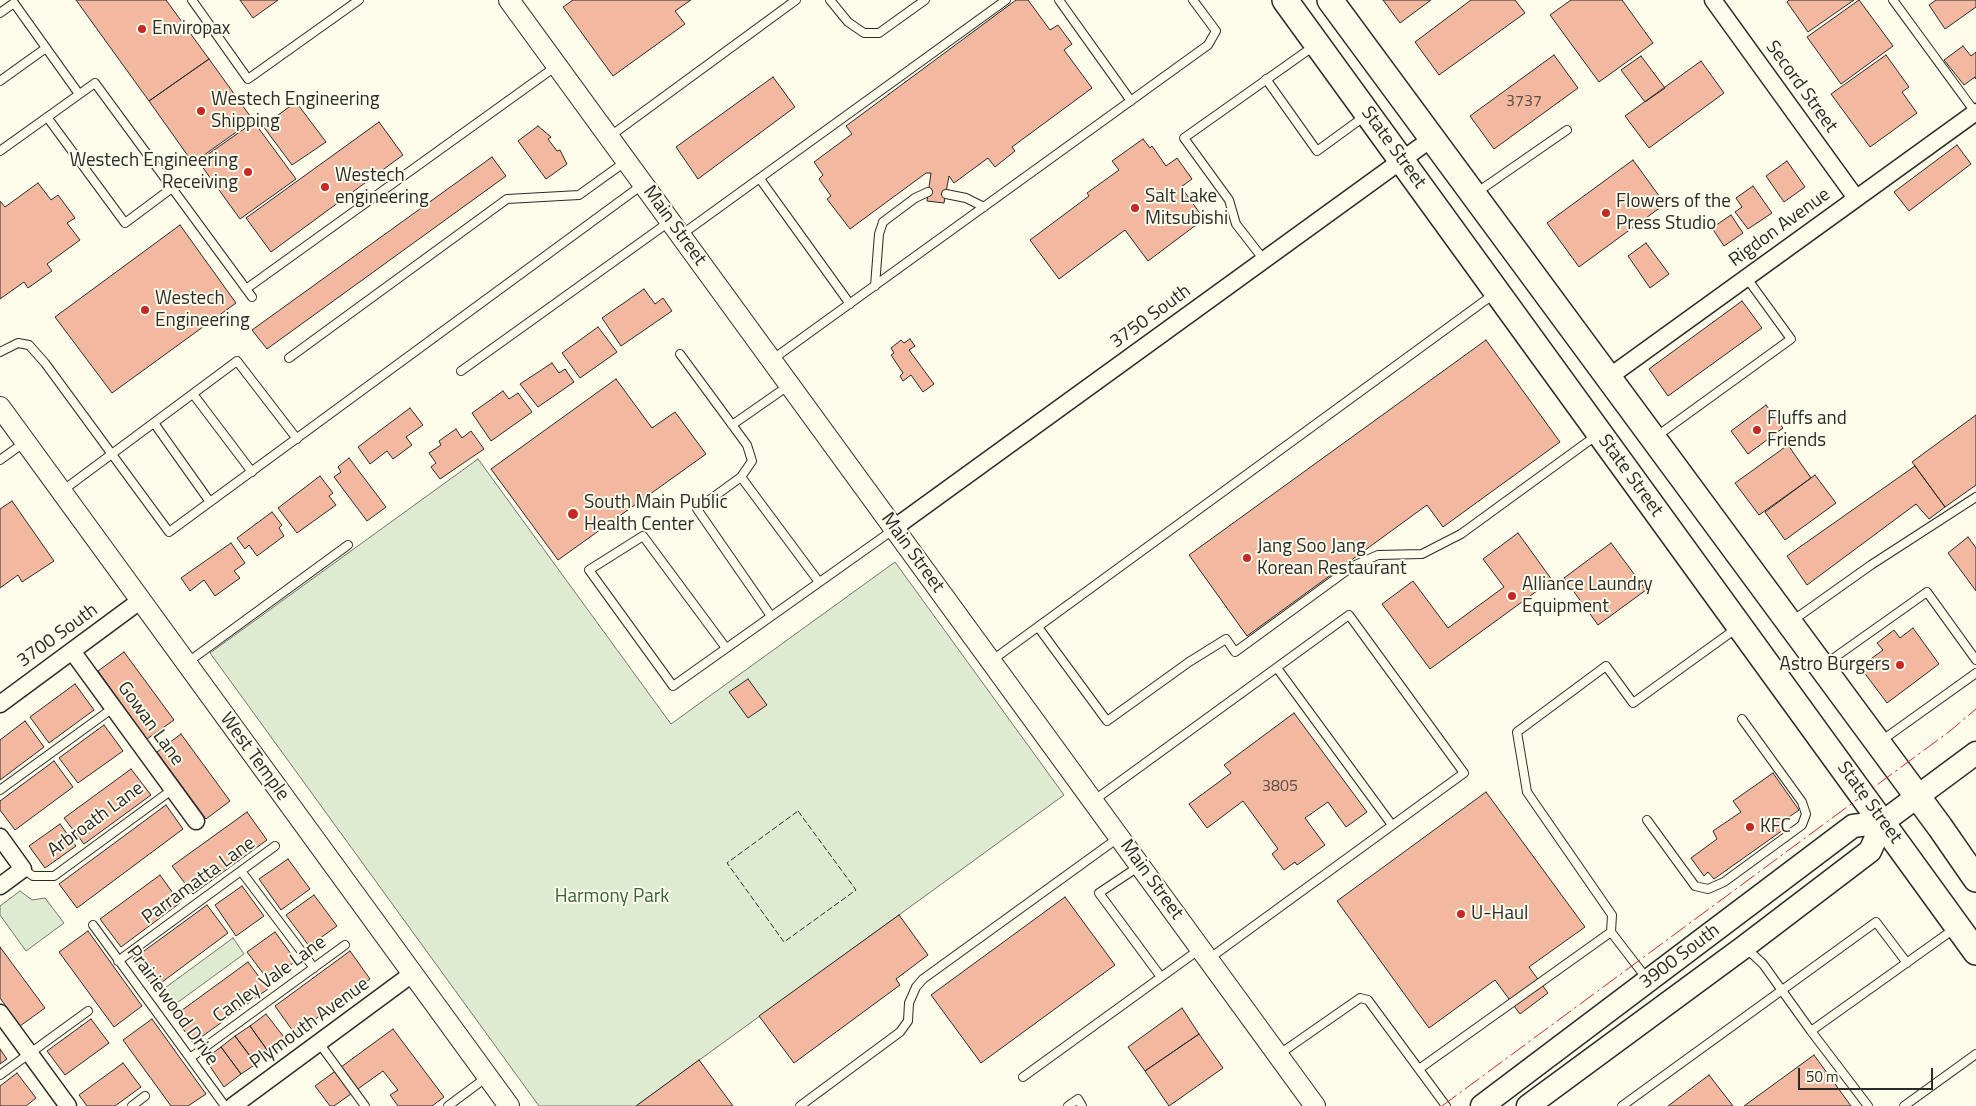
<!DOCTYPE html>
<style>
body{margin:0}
#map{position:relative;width:1976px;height:1106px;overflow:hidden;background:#fdfbea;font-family:"Titillium Web",sans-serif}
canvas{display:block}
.scale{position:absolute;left:1798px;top:1068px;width:135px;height:22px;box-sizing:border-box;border:2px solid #2b2b2b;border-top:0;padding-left:6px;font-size:15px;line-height:18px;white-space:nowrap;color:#2b2b2b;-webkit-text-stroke:4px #fdfbea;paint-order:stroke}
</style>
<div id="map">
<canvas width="1976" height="1106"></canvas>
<div class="scale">50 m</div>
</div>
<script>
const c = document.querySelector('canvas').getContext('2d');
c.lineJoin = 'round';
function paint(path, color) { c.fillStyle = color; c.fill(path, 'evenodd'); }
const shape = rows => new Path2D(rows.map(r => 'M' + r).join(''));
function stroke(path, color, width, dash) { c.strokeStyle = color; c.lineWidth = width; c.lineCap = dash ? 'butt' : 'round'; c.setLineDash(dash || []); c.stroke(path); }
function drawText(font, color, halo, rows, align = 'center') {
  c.font = font + ' "Titillium Web",sans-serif'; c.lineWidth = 4; c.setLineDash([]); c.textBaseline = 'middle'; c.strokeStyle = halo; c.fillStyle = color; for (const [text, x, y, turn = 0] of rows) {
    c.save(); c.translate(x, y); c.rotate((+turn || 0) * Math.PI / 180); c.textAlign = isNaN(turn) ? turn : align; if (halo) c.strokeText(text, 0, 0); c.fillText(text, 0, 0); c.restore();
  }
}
const green = shape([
 [478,459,671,724,895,562,1064,795,636,1106,539,1106,210,653,478,459],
 [20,891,32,900,45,898,64,923,26,951,0,915,0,906,20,891],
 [233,938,244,954,170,1008,158,993,233,938]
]);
paint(green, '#deebd1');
stroke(green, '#74746e', 1);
const building = shape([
 [76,0,166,0,209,59,149,101,76,0],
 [240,0,278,0,253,18,240,0],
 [573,0,691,0,675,11,685,24,613,76,563,7,573,0],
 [1016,0,1028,0,1050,30,1058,25,1072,44,1064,50,1092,88,1012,147,1015,151,995,167,988,158,954,183,949,176,944,203,927,201,931,173,926,173,850,229,827,199,831,196,819,179,823,175,814,162,852,134,846,126,1016,0],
 [1383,0,1431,0,1400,23,1383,0],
 [1471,0,1515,0,1525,13,1439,75,1415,42,1471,0],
 [1571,0,1622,0,1653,43,1599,82,1550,15,1571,0],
 [1789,0,1854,0,1808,32,1787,2,1789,0],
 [1859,0,1893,46,1841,84,1807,37,1859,0],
 [1936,0,1976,0,1976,7,1945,29,1929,5,1936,0],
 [1963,46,1971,56,1976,52,1976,79,1975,77,1964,85,1944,60,1963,46],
 [1554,55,1578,88,1494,149,1470,116,1554,55],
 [1886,55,1909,87,1902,92,1917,113,1870,147,1831,94,1886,55],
 [1641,56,1665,88,1645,102,1621,70,1641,56],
 [209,59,253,120,193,163,149,101,209,59],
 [1701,61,1724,93,1649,148,1625,116,1701,61],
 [773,77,795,107,698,179,676,147,773,77],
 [296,102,326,142,292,165,263,126,296,102],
 [254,122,296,179,240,219,201,165,206,161,204,157,254,122],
 [379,122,403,155,271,252,246,218,379,122],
 [538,126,551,137,548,139,557,151,560,150,567,164,546,179,518,141,538,126],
 [1143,139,1150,148,1152,146,1166,166,1177,158,1192,179,1181,187,1204,219,1148,261,1125,230,1059,279,1030,240,1089,196,1087,193,1119,170,1112,161,1143,139],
 [1957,145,1971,164,1909,211,1894,192,1957,145],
 [492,157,506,176,267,349,252,330,492,157],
 [1633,160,1665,204,1579,267,1547,223,1633,160],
 [1787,161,1805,187,1784,202,1766,176,1787,161],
 [38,183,51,200,58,195,75,218,67,223,80,240,47,264,52,271,28,288,24,282,0,299,0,201,5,207,38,183],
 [1753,186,1772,213,1748,229,1735,212,1742,207,1736,198,1753,186],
 [1731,215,1743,233,1724,246,1712,228,1731,215],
 [180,225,236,303,112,393,55,317,180,225],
 [1646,243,1669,274,1650,288,1628,256,1646,243],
 [644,289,655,304,663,298,672,311,621,346,602,318,644,289],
 [1742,301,1762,328,1668,396,1649,369,1742,301],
 [598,327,617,352,580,378,562,353,598,327],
 [910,339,915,346,909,350,934,384,923,392,911,375,903,381,900,376,903,373,891,355,894,353,891,348,901,340,904,343,910,339],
 [1486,340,1560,442,1443,527,1427,505,1247,636,1189,555,1486,340],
 [552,363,559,373,565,369,574,382,538,407,520,384,552,363],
 [616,379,652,428,675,412,706,454,558,560,491,469,616,379],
 [503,391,509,399,518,393,532,412,491,441,472,413,503,391],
 [1766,405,1783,428,1748,454,1731,431,1766,405],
 [410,408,423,425,406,437,412,445,393,459,387,451,370,464,358,447,410,408],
 [1976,415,1976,485,1945,507,1912,462,1976,415],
 [456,429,462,438,471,431,484,449,440,479,431,467,436,463,429,453,441,445,439,441,456,429],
 [1788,445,1811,478,1759,515,1735,483,1788,445],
 [349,458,386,507,367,521,334,477,341,472,338,467,349,458],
 [1915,466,1945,507,1929,519,1916,504,1807,585,1787,556,1915,466],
 [1815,475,1836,503,1785,540,1765,512,1815,475],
 [320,476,333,493,329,496,336,505,297,533,278,508,320,476],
 [12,501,54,561,22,582,18,575,0,588,0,509,12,501],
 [272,512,282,525,279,528,284,536,257,556,249,545,245,549,237,538,272,512],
 [1518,533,1552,580,1430,669,1382,604,1413,581,1448,628,1504,587,1483,559,1518,533],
 [1968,537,1976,548,1976,591,1948,553,1968,537],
 [231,543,245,563,234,571,240,578,215,596,204,580,190,591,181,578,231,543],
 [1611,543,1646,590,1598,625,1564,578,1611,543],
 [1913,628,1939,664,1887,703,1860,667,1883,650,1877,643,1894,630,1900,638,1913,628],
 [124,652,174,720,147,739,98,671,124,652],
 [748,679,767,705,748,718,729,692,748,679],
 [75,684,94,710,49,743,30,717,75,684],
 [1294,713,1367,812,1346,827,1328,802,1305,818,1325,845,1297,865,1295,862,1284,870,1272,854,1278,849,1243,801,1207,828,1189,804,1231,773,1224,765,1294,713],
 [25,721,44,747,0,780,0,740,25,721],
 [104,725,123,751,78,783,59,758,104,725],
 [181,734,230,801,206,819,157,752,181,734],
 [54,761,73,787,15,830,0,810,0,801,54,761],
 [131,769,151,795,84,844,64,818,131,769],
 [1773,773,1799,810,1779,824,1783,830,1714,879,1708,872,1704,876,1691,858,1717,839,1713,831,1741,812,1733,801,1773,773],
 [1486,792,1585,927,1529,967,1548,993,1520,1014,1495,980,1429,1028,1337,901,1486,792],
 [166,805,183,829,77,908,59,884,166,805],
 [247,812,267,840,193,894,172,866,247,812],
 [60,824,76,846,45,868,29,846,60,824],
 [288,859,310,889,281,910,259,879,288,859],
 [160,875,180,903,121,947,100,919,160,875],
 [242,886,264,916,236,936,215,905,242,886],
 [314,895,337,926,309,946,286,915,314,895],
 [1065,897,1115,965,981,1063,931,995,1065,897],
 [207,905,228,933,154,988,133,959,207,905],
 [899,915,928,955,896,979,900,985,794,1063,759,1016,899,915],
 [88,931,142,1006,114,1027,59,952,88,931],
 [275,932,296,961,269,981,247,952,275,932],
 [0,947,45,1008,20,1026,0,998,0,947],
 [350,951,370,979,295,1034,275,1006,350,951],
 [248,962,268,989,193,1043,174,1016,248,962],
 [1182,1008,1199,1034,1145,1071,1128,1047,1182,1008],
 [266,1014,287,1041,270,1054,250,1026,266,1014],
 [91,1019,109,1043,65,1075,47,1051,91,1019],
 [152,1019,206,1094,188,1106,171,1106,123,1040,152,1019],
 [250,1026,270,1054,256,1064,235,1036,250,1026],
 [393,1029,444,1097,432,1106,398,1106,390,1095,398,1090,383,1071,334,1106,330,1106,315,1086,393,1029],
 [1199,1034,1223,1068,1169,1106,1145,1071,1199,1034],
 [235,1036,256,1064,241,1074,221,1047,235,1036],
 [221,1047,241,1074,224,1087,205,1059,221,1047],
 [0,1049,7,1059,0,1064,0,1049],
 [1814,1055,1851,1106,1744,1106,1814,1055],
 [699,1060,733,1106,636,1106,699,1060],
 [123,1063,141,1087,115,1106,87,1106,79,1095,123,1063],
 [17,1073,36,1098,26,1106,0,1106,0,1086,17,1073],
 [1709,1075,1733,1106,1668,1106,1709,1075]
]);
paint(building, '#f2b8a0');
stroke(building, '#2b2b2b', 1);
const service = shape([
 [192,0,248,79,359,0],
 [830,0,848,22,864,33,879,33,925,0],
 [1059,0,1131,101],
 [1893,0,1975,112],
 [0,13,14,3,79,94],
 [1266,79,1317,151,1365,116],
 [0,81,46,48],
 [47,117,125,223,172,188],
 [609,137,796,0],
 [0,151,95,83,252,297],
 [760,179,850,304],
 [1476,193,1567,130],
 [946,194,966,198,984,207],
 [681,235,1006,0],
 [1264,260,1236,224,1229,200,1184,138,1314,46],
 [875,286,879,234,883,222,915,198,928,192],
 [246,289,555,67],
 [0,352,18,343,29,345,45,363,169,532,642,185],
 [680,354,747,445,752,461,741,477,819,582],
 [289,358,507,199,579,195,625,162],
 [773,359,1208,45,1216,31,1193,0],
 [461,371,669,222],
 [193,394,252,472],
 [154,423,210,502],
 [732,425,788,386],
 [1657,436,1791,339,1746,277],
 [0,460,25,442],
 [741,477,697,509,771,616],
 [62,491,237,361,297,439],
 [1792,621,1871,565,1976,497],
 [1038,627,1107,721,1189,662,1226,639,1235,652,1353,566,1378,555,1422,554,1461,534,1597,435],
 [726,648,643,536,589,570,673,686,893,530],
 [991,661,1494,294],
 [188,662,348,545],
 [1824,665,1927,592,1976,660],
 [1277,668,1392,825],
 [1881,741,1976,673],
 [0,790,113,708],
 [1093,801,1349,615,1464,773,1210,958],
 [1647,820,1695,886,1708,889,1724,882,1802,825,1806,814,1802,802,1742,719],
 [1138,867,1099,893,1161,977],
 [23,869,33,876,54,876,173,789],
 [241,871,314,968],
 [93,925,225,1106],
 [1611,932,1612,915,1527,792,1517,732,1606,666,1633,703,1737,628],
 [1746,948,1763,964,1811,1031,1954,929],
 [118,961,275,846],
 [1811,1031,1868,1106],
 [319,1043,365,1106],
 [1278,1055,1360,998,1368,1000,1446,1106],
 [190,1058,345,945],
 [1419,1069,1611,932,1647,979],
 [0,1075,88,1011],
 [1023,1077,1200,949],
 [132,1106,145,1096],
 [448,1106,487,1077],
 [800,1106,900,1032,908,1021,909,1003,916,987,923,979,1118,838],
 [1068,1106,1078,1099,1082,1106],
 [1622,1106,1876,922,1907,963],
 [1904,1106,1976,1054]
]);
const minor = shape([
 [1713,0,1856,198],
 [1609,377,1976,112],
 [894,528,1431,139],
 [72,651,196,821],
 [0,704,141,600],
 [0,837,23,869,0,886],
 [0,1013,68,1106],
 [233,1106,412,974]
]);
const tertiary = shape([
 [509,0,1315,1106],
 [0,407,509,1106]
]);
const secondary = shape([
 [1482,1106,1853,826,1883,822],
 [1528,1106,1744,947,1870,851,1883,822,1976,753]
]);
const primary = shape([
 [1285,0,1976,952],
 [1330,0,1940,827,1976,879]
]);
stroke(service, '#2b2b2b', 10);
stroke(minor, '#2b2b2b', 19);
stroke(tertiary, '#2b2b2b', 22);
stroke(secondary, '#2b2b2b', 25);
stroke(primary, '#2b2b2b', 28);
stroke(service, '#fdfbea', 8);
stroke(minor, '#fdfbea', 16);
stroke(tertiary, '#fdfbea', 20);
stroke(secondary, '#fdfbea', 22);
stroke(primary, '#fdfbea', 25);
stroke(shape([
 [798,811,856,890,784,942,727,863,798,811]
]), '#2b2b2b', 1, [6, 2.5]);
stroke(shape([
 [1442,1106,1950,731,1976,709]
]), '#c62828', 1, [18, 4, 2.5, 4]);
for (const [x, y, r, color] of [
 [142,29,5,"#c62828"],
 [201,111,5,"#c62828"],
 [248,172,5,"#c62828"],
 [325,187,5,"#c62828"],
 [1135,208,5,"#c62828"],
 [1606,213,5,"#c62828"],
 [145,310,5,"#c62828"],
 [1757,430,5,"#c62828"],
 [573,514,6,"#c62828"],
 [1247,558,5,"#c62828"],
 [1512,596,5,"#c62828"],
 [1900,665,5,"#c62828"],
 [1750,827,5,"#c62828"],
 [1461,914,5,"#c62828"]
]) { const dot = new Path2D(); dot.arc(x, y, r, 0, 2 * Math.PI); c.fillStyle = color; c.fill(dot); stroke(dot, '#fdfbea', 2); }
drawText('16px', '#5d4e48', null, [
 ["3737",1524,102],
 ["3805",1280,787]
]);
drawText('19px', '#2b2b2b', '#fdfbea', [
 ["Enviropax",152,29],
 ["Westech Engineering",211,100],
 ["Shipping",211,122],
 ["Westech Engineering",238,161,"right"],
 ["Receiving",238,183,"right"],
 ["Westech",335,176],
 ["engineering",335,198],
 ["Salt Lake",1145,197],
 ["Mitsubishi",1145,219],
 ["Flowers of the",1616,202],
 ["Press Studio",1616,224],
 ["Westech",155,299],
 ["Engineering",155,321],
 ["Fluffs and",1767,419],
 ["Friends",1767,441],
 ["South Main Public",584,503],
 ["Health Center",584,525],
 ["Jang Soo Jang",1257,547],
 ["Korean Restaurant",1257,569],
 ["Alliance Laundry",1522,585],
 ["Equipment",1522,607],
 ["Astro Burgers",1890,665,"right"],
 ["KFC",1760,827],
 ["U-Haul",1471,914]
], 'left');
drawText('19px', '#2b2b2b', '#fdfbea', [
 ["Secord Street",1801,87,54],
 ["State Street",1393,148,54],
 ["Main Street",674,226,54],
 ["Rigdon Avenue",1780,228,-36],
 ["3750 South",1151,317,-36],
 ["State Street",1630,476,54],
 ["Main Street",912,553,54],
 ["3700 South",58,636,-36],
 ["Gowan Lane",150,724,54],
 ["West Temple",254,757,54],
 ["State Street",1869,803,54],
 ["Arbroath Lane",96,820,-36],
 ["Main Street",1151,880,54],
 ["Parramatta Lane",199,881,-36],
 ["3900 South",1680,957,-37],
 ["Canley Vale Lane",270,980,-36],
 ["Prairiewood Drive",172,1006,54],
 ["Plymouth Avenue",310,1024,-36]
]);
drawText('19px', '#34623c', '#fdfbea', [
 ["Harmony Park",612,897]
]);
</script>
